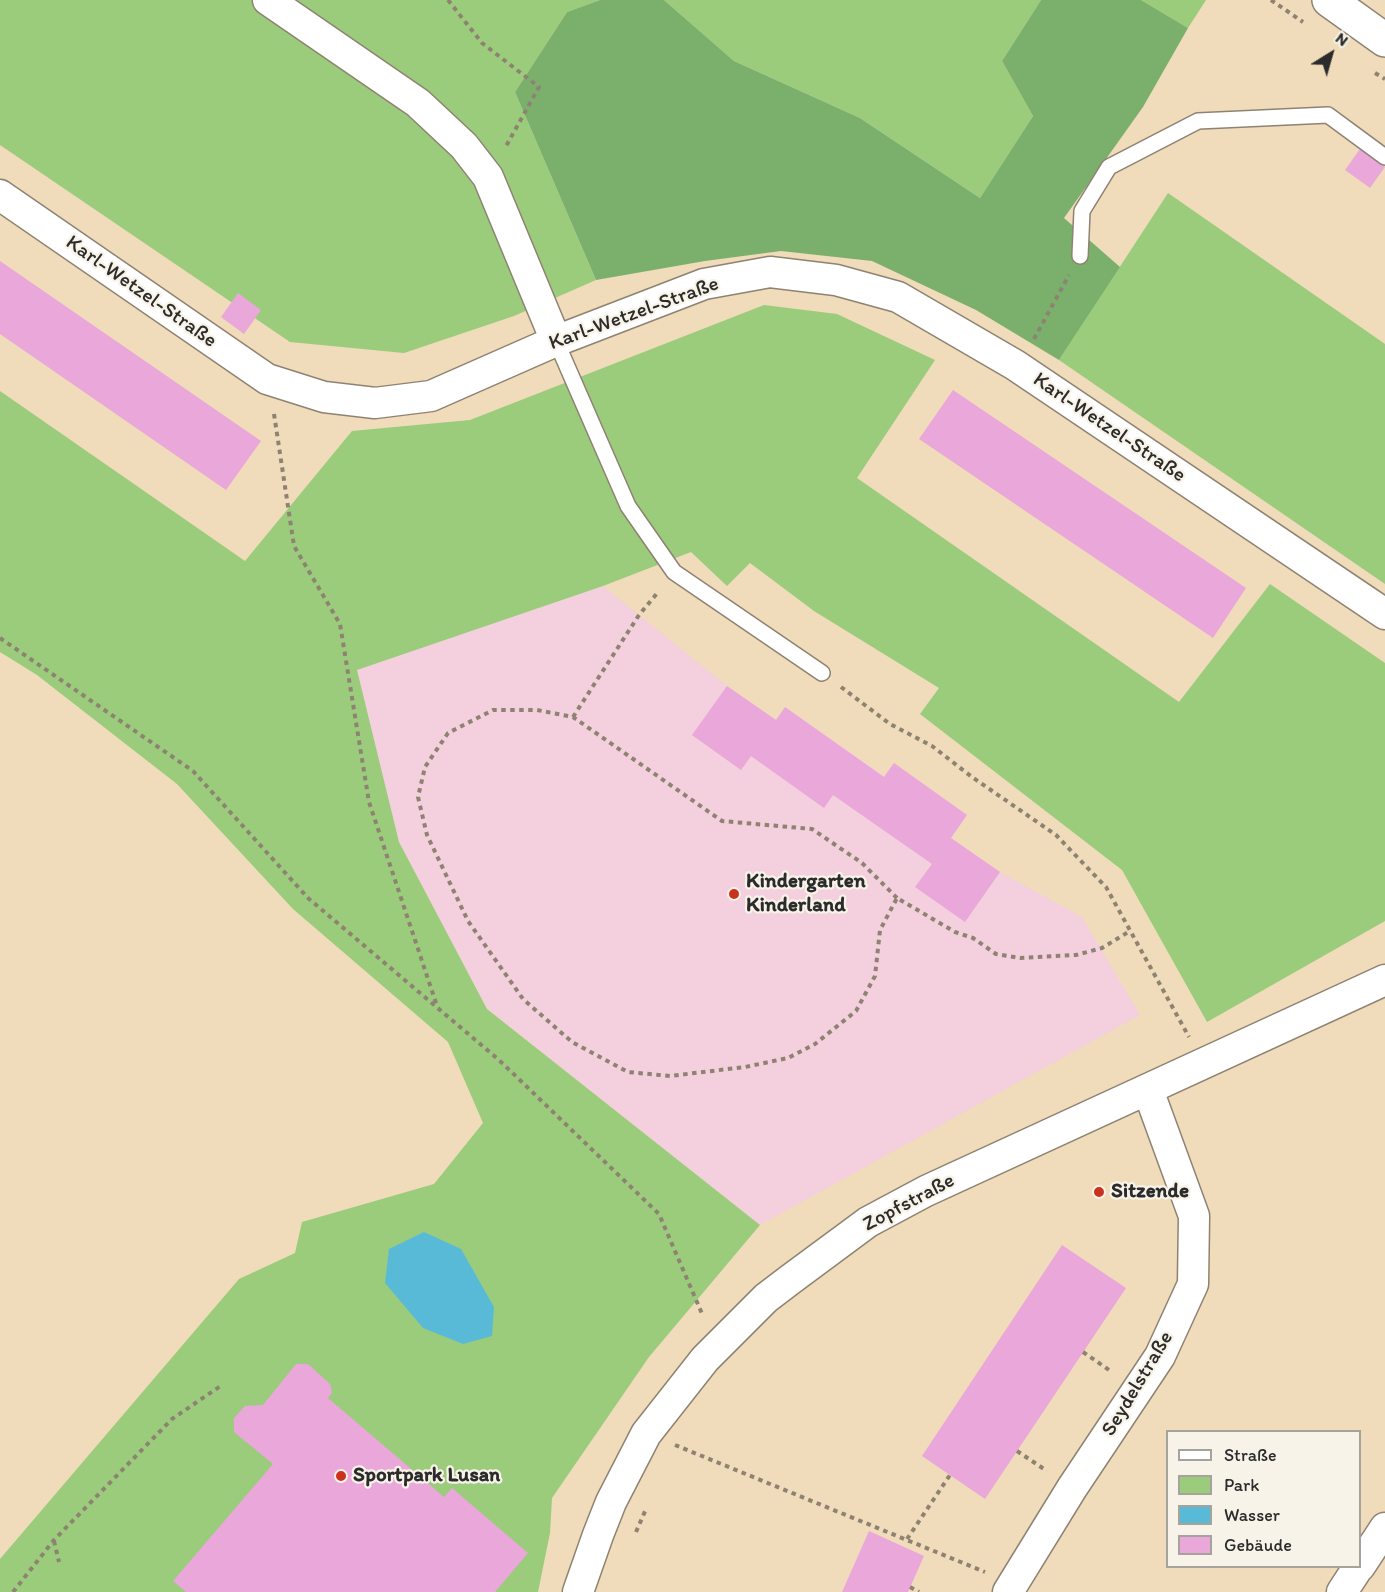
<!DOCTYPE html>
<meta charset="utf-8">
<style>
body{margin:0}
#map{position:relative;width:1385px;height:1592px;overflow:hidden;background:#f0dbba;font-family:Itim,sans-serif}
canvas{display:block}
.legend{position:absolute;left:1166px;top:1430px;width:195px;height:138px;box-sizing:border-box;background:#f7f3e8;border:2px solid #a5a39c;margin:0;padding:8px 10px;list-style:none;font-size:18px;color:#2b2b2b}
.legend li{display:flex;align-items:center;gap:12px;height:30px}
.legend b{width:30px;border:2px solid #a5a39c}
.north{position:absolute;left:1301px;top:24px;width:60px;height:60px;-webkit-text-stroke:4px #f7f3e8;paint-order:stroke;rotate:37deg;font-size:16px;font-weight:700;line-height:24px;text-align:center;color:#2b2b2b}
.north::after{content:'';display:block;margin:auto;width:21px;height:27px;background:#2b2b2b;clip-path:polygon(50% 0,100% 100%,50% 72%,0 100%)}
</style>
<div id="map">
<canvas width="1385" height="1592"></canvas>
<ul class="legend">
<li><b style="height:8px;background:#fff"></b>Straße</li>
<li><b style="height:16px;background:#9acc7c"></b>Park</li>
<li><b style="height:16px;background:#59bad8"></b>Wasser</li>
<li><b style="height:16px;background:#eaa7da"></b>Gebäude</li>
</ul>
<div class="north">N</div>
</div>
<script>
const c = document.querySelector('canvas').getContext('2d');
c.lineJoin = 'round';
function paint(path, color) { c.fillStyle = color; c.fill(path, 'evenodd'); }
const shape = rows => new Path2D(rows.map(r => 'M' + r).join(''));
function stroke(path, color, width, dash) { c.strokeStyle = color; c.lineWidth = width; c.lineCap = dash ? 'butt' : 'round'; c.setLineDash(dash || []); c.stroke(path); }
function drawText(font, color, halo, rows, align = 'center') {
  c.font = font + ' Itim,sans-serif'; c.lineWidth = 4.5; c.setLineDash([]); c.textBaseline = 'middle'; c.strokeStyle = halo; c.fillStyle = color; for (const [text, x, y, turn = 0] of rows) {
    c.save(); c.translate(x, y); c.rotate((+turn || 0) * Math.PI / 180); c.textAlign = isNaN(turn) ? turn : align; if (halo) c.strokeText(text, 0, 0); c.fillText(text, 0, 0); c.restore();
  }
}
paint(shape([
 [603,586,727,686,776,720,785,707,884,776,894,763,967,815,951,838,1000,872,1082,917,1140,1015,760,1225,487,1009,399,842,356,670]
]), '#f4cfdd');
paint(shape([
 [0,0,600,0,567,12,515,92,596,280,514,316,404,353,290,342,0,145],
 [664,0,1041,0,1002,61,1033,116,980,198,860,118,734,61],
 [1141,0,1206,0,1188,28],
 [1168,193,1385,344,1385,584,1059,360],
 [764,305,837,314,935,360,857,478,1179,702,1270,584,1385,663,1385,921,1207,1022,1122,870,920,714,939,688,814,611,750,563,727,586,691,552,603,586,357,670,399,842,487,1009,760,1225,649,1357,552,1498,550,1533,538,1592,0,1592,0,1559,239,1279,295,1253,302,1222,434,1184,483,1123,448,1042,293,909,177,784,37,675,0,652,0,391,245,561,352,431,470,420]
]), '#9acc7c');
paint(shape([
 [600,0,664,0,734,61,860,118,980,198,1033,116,1002,61,1041,0,1141,0,1188,28,1143,107,1064,218,1120,267,1059,360,976,310,872,261,781,251,705,261,596,280,515,92,567,12]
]), '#7bb06c');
paint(shape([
 [424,1232,461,1249,494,1307,492,1336,463,1344,423,1328,385,1283,389,1249]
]), '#59bad8');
paint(shape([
 [1360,149,1385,167,1370,188,1345,170],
 [0,261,261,441,226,490,0,334],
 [238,293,261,310,244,334,221,317],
 [953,390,1246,588,1213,638,919,439],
 [727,686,776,720,785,707,884,777,894,763,967,815,951,838,1000,872,965,922,915,887,932,864,833,795,824,808,751,756,741,770,692,735],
 [1062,1245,1126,1288,985,1499,922,1456],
 [296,1364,308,1364,330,1384,332,1393,328,1398,444,1497,452,1488,528,1553,495,1592,186,1592,173,1581,273,1464,234,1432,234,1418,245,1406,263,1405],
 [869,1531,924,1556,908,1592,842,1592]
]), '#eaa7da');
const lane = shape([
 [1080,256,1082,211,1109,167,1198,121,1328,115,1385,157],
 [556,341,628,506,674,572,822,673]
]);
const street = shape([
 [268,0,418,103,464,146,488,177,556,341],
 [0,195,267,379,324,397,375,403,431,396,556,341,704,284,770,272,836,280,898,297,1015,365,1385,614],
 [1360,1566,1385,1528],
 [578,1592,598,1535,611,1502,646,1434,705,1359,766,1298,791,1279,868,1222,926,1191,1385,980],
 [1008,1592,1072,1488,1160,1356,1193,1284,1194,1216,1148,1090],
 [1342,1592,1359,1566]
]);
const secondary = shape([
 [1329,0,1385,40]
]);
stroke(lane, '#8e8372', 18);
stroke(street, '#8e8372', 33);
stroke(secondary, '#8e8372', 36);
stroke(shape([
 [448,0,482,43,539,87,505,148],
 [1271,0,1303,22],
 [1375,73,1385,79],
 [1034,339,1069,275],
 [274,414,294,546,340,624,369,802,437,1006],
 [0,638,193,771,308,898,499,1060,659,1214,703,1316],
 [841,687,890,724,932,746,972,777,1056,835,1106,887,1189,1037],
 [573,717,639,615,659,591],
 [897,898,862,863,812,829,722,821,573,717,537,710,493,710,448,733,425,767,418,797,427,835,468,921,523,999,572,1042,628,1072,670,1076,745,1067,788,1058,815,1044,856,1011,875,976,880,930,897,898,955,932,973,938,996,954,1020,958,1076,955,1102,948,1130,931],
 [1083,1352,1112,1372],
 [675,1445,985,1572],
 [1017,1451,1047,1471],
 [636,1532,646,1509],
 [907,1539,950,1475],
 [54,1541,59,1562],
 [910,1587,919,1592],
 [13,1592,54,1540,172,1419,222,1385]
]), '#8e8372', 4, [4.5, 4.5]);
stroke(lane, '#fff', 15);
stroke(street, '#fff', 30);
stroke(secondary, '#fff', 33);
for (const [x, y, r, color] of [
 [734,894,6,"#c8321e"],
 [1099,1192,6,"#c8321e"],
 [341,1476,6,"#c8321e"]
]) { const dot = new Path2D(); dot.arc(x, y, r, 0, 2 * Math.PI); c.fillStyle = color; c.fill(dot); stroke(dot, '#f7f3e8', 2); }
drawText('21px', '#2b2b2b', '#f7f3e8', [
 ["Karl-Wetzel-Straße",141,292,35],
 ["Karl-Wetzel-Straße",634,314,-20],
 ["Karl-Wetzel-Straße",1109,428,34],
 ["Zopfstraße",909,1203,-28],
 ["Seydelstraße",1138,1384,-59]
]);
drawText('bold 21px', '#2b2b2b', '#f7f3e8', [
 ["Kindergarten",746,882],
 ["Kinderland",746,906],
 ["Sitzende",1111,1192],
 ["Sportpark Lusan",353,1476]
], 'left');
</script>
